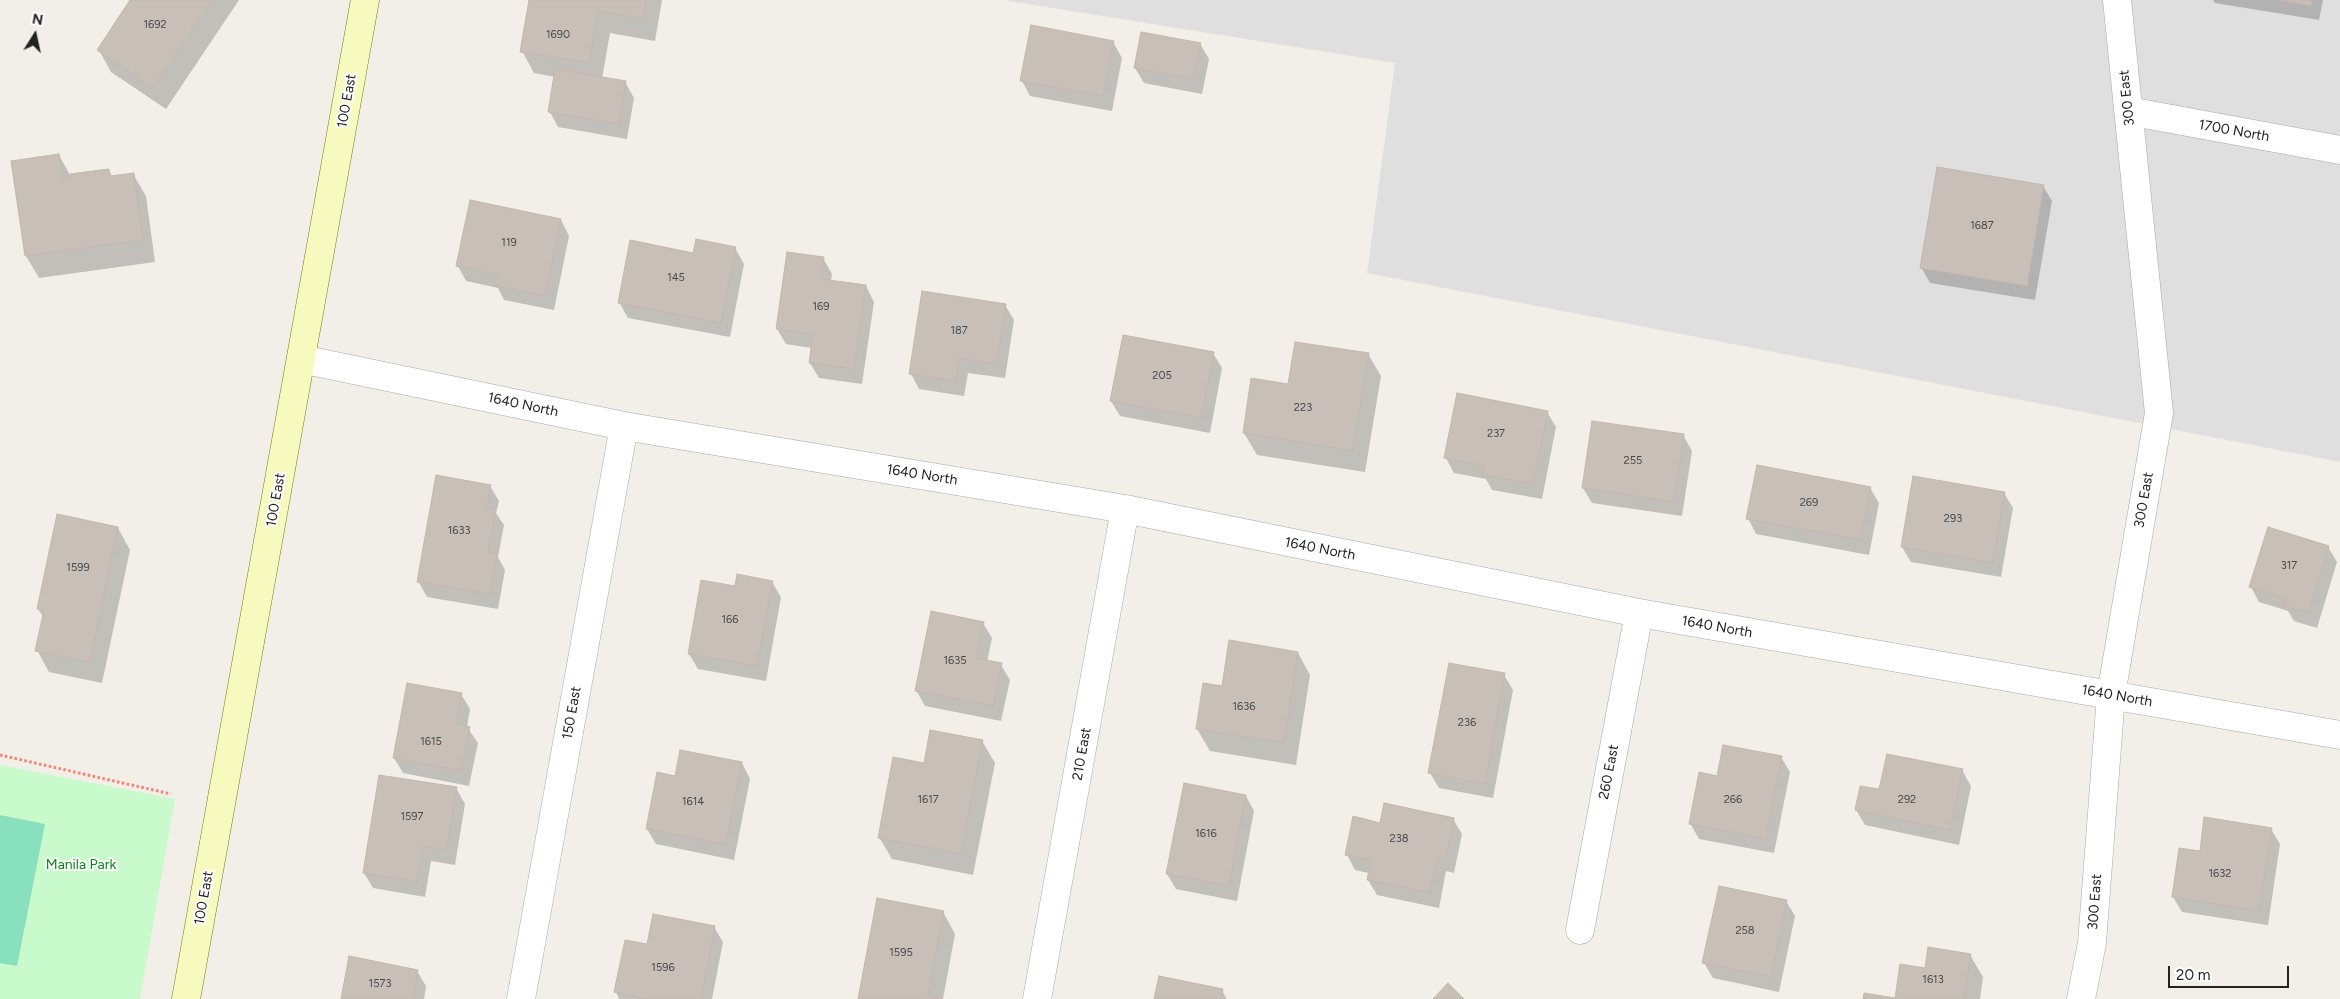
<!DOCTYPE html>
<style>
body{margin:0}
#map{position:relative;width:2340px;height:999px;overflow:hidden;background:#f2efe9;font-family:Figtree,sans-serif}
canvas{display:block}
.north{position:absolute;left:10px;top:10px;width:50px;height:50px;-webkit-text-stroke:4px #fff;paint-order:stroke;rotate:10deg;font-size:14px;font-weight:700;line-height:20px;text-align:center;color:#222}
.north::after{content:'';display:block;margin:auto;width:18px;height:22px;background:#222;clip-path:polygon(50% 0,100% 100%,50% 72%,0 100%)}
.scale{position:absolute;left:2168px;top:966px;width:121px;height:22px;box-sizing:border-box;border:2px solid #222;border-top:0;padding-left:6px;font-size:15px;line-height:18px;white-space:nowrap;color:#222;-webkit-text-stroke:4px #fff;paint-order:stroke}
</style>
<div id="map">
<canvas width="2340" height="999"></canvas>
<div class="north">N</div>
<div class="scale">20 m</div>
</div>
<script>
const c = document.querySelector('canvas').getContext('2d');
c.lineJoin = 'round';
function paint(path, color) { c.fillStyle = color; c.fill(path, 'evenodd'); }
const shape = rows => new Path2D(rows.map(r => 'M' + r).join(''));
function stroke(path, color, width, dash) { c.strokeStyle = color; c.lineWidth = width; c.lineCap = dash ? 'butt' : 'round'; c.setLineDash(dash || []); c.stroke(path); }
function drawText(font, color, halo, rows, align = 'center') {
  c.font = font + ' Figtree,sans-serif'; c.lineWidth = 4; c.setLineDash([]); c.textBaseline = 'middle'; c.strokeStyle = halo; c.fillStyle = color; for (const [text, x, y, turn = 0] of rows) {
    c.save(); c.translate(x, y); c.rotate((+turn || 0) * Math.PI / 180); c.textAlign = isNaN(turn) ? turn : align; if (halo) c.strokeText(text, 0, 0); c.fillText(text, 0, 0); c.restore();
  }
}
paint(shape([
 [1003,0,2340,0,2340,462,1367,273,1395,63]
]), '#e0dfdf');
paint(shape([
 [0,765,175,799,140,999,0,999]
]), '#c8facc');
paint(shape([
 [0,815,45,824,17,966,0,963]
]), '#88e0be');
paint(shape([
 [132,0,239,0,166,109,111,72,99,50],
 [530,0,662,0,655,41,610,33,602,79,625,82,634,98,627,139,558,127,550,112,555,77,534,73,522,51],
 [2213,0,2323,0,2319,20,2215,3],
 [1113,42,1122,58,1112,111,1030,96,1022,81],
 [1200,44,1209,59,1202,94,1144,83,1135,68],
 [59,155,70,175,109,170,112,177,133,174,146,196,155,262,39,278,26,256],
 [2043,186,2052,201,2035,300,1930,283,1921,267],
 [561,220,569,236,554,310,504,300,498,288,466,281,458,266],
 [735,248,744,264,730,337,628,318,619,302,694,254],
 [823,258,832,274,831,281,866,286,874,302,862,384,819,378,810,363,812,348,786,344,777,329],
 [1005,305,1014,320,1005,378,968,373,964,396,919,389,911,374],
 [1213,353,1222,368,1210,433,1120,416,1111,401],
 [1368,354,1381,376,1365,472,1257,455,1244,433,1289,385],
 [1547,412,1556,427,1542,499,1492,490,1486,479,1454,473,1446,458],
 [1683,435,1692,451,1682,516,1592,503,1583,488],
 [490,486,499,501,496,513,504,525,498,557,505,570,498,609,427,597,418,581],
 [1870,488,1879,503,1869,555,1756,534,1748,518],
 [2004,493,2013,508,2001,577,1911,562,1902,547],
 [118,528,130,550,102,683,49,672,37,650,44,618,38,609],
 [2328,547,2337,562,2317,628,2294,621,2288,611,2259,602,2251,587],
 [772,582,781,597,766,681,698,669,689,654],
 [983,623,992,638,987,662,1001,665,1010,680,1001,721,925,706,916,690],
 [1298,653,1310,675,1296,765,1210,751,1197,729,1223,687],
 [1504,675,1513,690,1493,798,1439,788,1430,773],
 [461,694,470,709,467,727,478,743,469,786,403,773,394,758],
 [982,741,995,763,973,875,892,859,879,837,925,765],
 [1781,757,1790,772,1774,853,1699,839,1690,823],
 [742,763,750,779,734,860,656,844,647,829,676,777],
 [1962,770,1971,786,1959,845,1865,825,1856,810,1880,791],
 [380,776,456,788,465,804,455,865,431,861,425,897,373,888,364,873],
 [1246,796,1254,811,1237,901,1176,889,1167,874],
 [1453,819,1462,834,1454,873,1446,871,1439,908,1377,895,1368,880,1369,873,1355,870,1347,855,1381,824],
 [2271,829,2280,844,2268,925,2182,912,2173,897,2201,852],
 [1786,901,1795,916,1779,992,1713,978,1704,963],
 [943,912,955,934,943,999,859,999],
 [714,927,723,942,712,999,619,999,616,992,648,946],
 [1970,955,1983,977,1980,999,1897,999,1926,970],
 [417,971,426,986,424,999,342,999],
 [1222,991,1227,999,1156,999]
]), '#0003');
const building = shape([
 [130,0,212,0,153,88,97,50,130,0],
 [529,0,646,0,643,19,598,11,589,63,520,52,529,0],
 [2278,0,2312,0,2311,6,2278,0],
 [1031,25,1114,41,1103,96,1020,81,1031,25],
 [1141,32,1201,43,1193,79,1134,68,1141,32],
 [555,69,626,81,619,124,548,112,555,69],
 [59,154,63,179,70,178,70,174,109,169,110,176,134,173,143,240,25,256,11,161,59,154],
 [1937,167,2044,185,2027,286,1920,268,1937,167],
 [470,200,561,219,545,296,494,285,497,275,456,266,470,200],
 [696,239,736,247,721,323,618,303,630,240,693,253,696,239],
 [787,252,824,257,821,279,866,285,854,369,809,363,813,334,776,329,787,252],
 [922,291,1006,304,997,364,959,358,956,381,909,374,922,291],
 [1123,335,1214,352,1201,418,1110,401,1123,335],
 [1295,342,1369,353,1353,451,1243,433,1251,378,1288,384,1295,342],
 [1457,393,1548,411,1533,484,1482,475,1484,466,1444,458,1457,393],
 [1592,421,1684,434,1674,502,1582,488,1592,421],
 [1757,465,1871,487,1861,540,1746,519,1757,465],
 [436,475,491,485,487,507,496,509,488,552,497,554,490,594,417,582,436,475],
 [1913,476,2005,492,1993,563,1901,547,1913,476],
 [57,514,118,527,90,662,35,651,44,610,37,609,57,514],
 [2268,527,2329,546,2309,613,2284,606,2287,598,2249,587,2268,527],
 [737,574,773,581,757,666,688,654,701,580,735,586,737,574],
 [931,611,984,622,976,658,1002,663,993,706,915,691,931,611],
 [1229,640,1298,652,1284,743,1196,729,1203,683,1222,686,1229,640],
 [1449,663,1505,673,1485,784,1428,773,1449,663],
 [407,683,462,693,456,723,470,727,461,771,393,758,407,683],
 [930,730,983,740,961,854,878,838,893,757,924,763,930,730],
 [1723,745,1782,756,1766,839,1689,824,1699,772,1717,776,1723,745],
 [680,750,742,762,726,845,646,829,657,772,675,776,680,750],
 [1887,754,1963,769,1950,830,1855,810,1860,786,1879,789,1887,754],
 [379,775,457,787,447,850,423,846,417,882,363,873,379,775],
 [1184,783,1246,795,1229,886,1166,874,1184,783],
 [1384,803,1454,818,1446,858,1438,857,1430,893,1367,880,1371,860,1345,855,1353,816,1380,823,1384,803],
 [2204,817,2272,828,2259,911,2172,897,2179,848,2200,851,2204,817],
 [1719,886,1787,900,1771,977,1702,963,1719,886],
 [877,898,944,911,928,995,938,997,938,999,858,999,877,898],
 [653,914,715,926,701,999,648,999,614,992,625,940,647,944,653,914],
 [1928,947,1971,954,1964,999,1863,999,1864,993,1895,998,1900,964,1925,968,1928,947],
 [349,956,418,970,413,999,341,999,349,956],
 [1159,976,1223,989,1221,999,1154,999,1159,976],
 [1448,983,1464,999,1433,999,1448,983]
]);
paint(building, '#c7bfb8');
stroke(building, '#c4b6ab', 1);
const minor = shape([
 [2128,111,2340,150],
 [301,359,624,426,1125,509,1639,613,2340,735],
 [1580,930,1639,613],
 [521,999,624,426],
 [1037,999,1125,509],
 [2081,999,2092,943,2111,695,2159,413,2117,0]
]);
const secondary = shape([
 [186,999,365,0]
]);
stroke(minor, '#a9a9a9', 29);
stroke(secondary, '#707d05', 29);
stroke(shape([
 [0,755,171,794]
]), '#fa8072', 3, [2.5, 2.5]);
stroke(minor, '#fff', 28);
stroke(secondary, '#f7fabf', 28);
drawText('11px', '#4b4948', null, [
 ["1692",155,25],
 ["1690",558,35],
 ["1687",1982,226],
 ["119",509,243],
 ["145",676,278],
 ["169",821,307],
 ["187",959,331],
 ["205",1162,376],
 ["223",1303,408],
 ["237",1496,434],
 ["255",1633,461],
 ["269",1809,503],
 ["293",1953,519],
 ["1633",459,531],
 ["317",2289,566],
 ["1599",78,568],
 ["166",730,620],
 ["1635",955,661],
 ["1636",1244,707],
 ["236",1467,723],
 ["1615",431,742],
 ["1617",928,800],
 ["266",1733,800],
 ["292",1907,800],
 ["1614",693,802],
 ["1597",412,817],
 ["1616",1206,834],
 ["238",1399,839],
 ["1632",2220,874],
 ["258",1745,931],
 ["1595",901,953],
 ["1596",663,968],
 ["1613",1933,980],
 ["1573",380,984]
]);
drawText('14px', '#222', '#fff', [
 ["300 East",2127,98,-96],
 ["100 East",347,101,-80],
 ["1700 North",2234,131,10],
 ["1640 North",523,405,12],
 ["1640 North",922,475,9],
 ["100 East",276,500,-80],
 ["300 East",2144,500,-80],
 ["1640 North",1320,549,11],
 ["1640 North",1717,627,10],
 ["1640 North",2117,696,10],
 ["150 East",572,713,-80],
 ["210 East",1082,754,-80],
 ["260 East",1609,772,-79],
 ["100 East",204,898,-80],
 ["300 East",2095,902,-86]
]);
drawText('14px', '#0c8416', '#fff', [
 ["Manila Park",81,865]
]);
</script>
